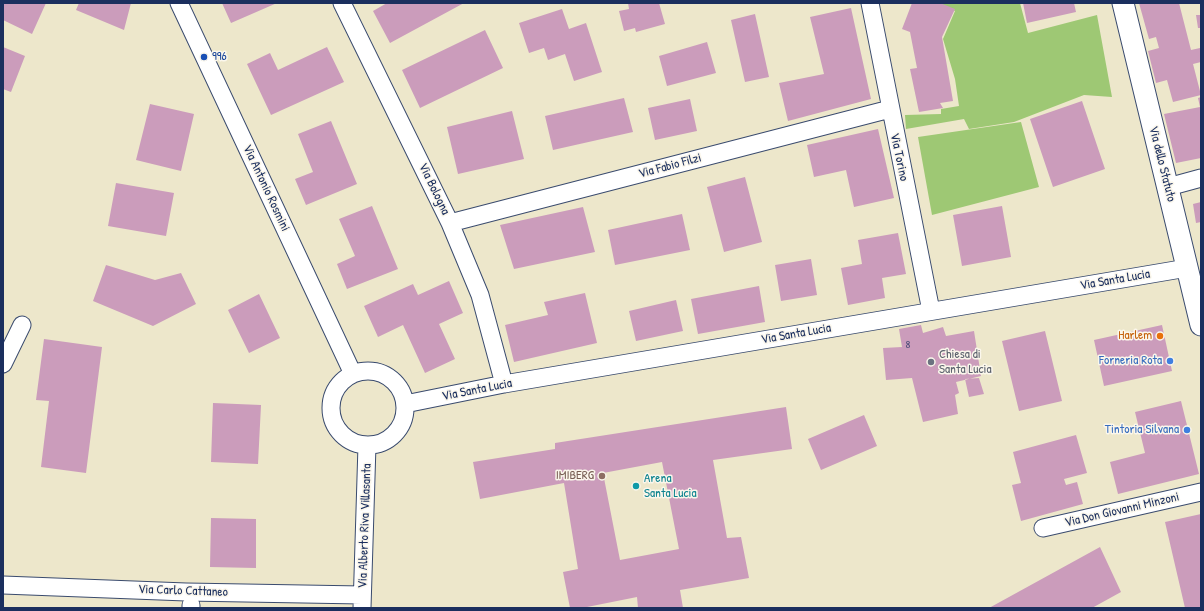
<!DOCTYPE html>
<style>
body{margin:0}
#map{position:relative;width:1204px;height:611px;overflow:hidden;background:#ede7cb;font-family:"Patrick Hand",sans-serif}
canvas{display:block}
.frame{position:absolute;inset:0;border:4px solid #1b2f5e;pointer-events:none}
</style>
<div id="map">
<canvas width="1204" height="611"></canvas>
<div class="frame"></div>
</div>
<script>
const c = document.querySelector('canvas').getContext('2d');
c.lineJoin = 'round';
function paint(path, color) { c.fillStyle = color; c.fill(path, 'evenodd'); }
const shape = rows => new Path2D(rows.map(r => 'M' + r).join(''));
function stroke(path, color, width, dash) { c.strokeStyle = color; c.lineWidth = width; c.lineCap = dash ? 'butt' : 'round'; c.setLineDash(dash || []); c.stroke(path); }
function drawText(font, color, halo, rows, align = 'center') {
  c.font = font + ' "Patrick Hand",sans-serif'; c.lineWidth = 3; c.setLineDash([]); c.textBaseline = 'middle'; c.strokeStyle = halo; c.fillStyle = color; for (const [text, x, y, turn = 0] of rows) {
    c.save(); c.translate(x, y); c.rotate((+turn || 0) * Math.PI / 180); c.textAlign = isNaN(turn) ? turn : align; if (halo) c.strokeText(text, 0, 0); c.fillText(text, 0, 0); c.restore();
  }
}
paint(shape([
 [940,3,1020,3,1028,33,1097,15,1112,97,1084,95,1014,122,969,129,964,119,906,129,905,115,941,114,941,109,959,106,955,79,943,39,955,11,940,5],
 [1021,122,1039,187,932,215,918,137]
]), '#9ec874');
paint(shape([
 [3,3,46,3,32,34,3,20],
 [79,3,131,3,124,30,76,10],
 [222,3,277,3,231,23],
 [387,3,464,3,390,43,373,11],
 [628,3,659,3,665,24,636,32,635,28,624,31,619,11,629,9],
 [912,3,940,3,955,9,942,37,953,101,940,103,943,108,919,112,910,69,917,68,910,32,902,29],
 [1023,3,1074,3,1076,12,1027,23],
 [1139,3,1179,3,1191,50,1200,48,1201,53,1201,62,1193,64,1201,95,1173,102,1167,80,1156,83,1148,51,1159,48,1156,37,1149,39],
 [851,8,871,99,788,121,779,83,824,74,810,17],
 [562,9,569,29,586,23,602,72,574,81,565,54,548,60,544,48,529,53,519,23],
 [755,14,769,77,745,82,731,20],
 [1196,15,1201,15,1201,28,1198,28],
 [485,30,503,68,420,108,402,70],
 [707,42,716,73,667,86,659,56],
 [3,47,25,56,11,92,3,89],
 [327,47,344,82,271,115,247,64,270,53,278,70],
 [1201,97,1201,158,1176,163,1164,114,1200,107,1198,98],
 [624,98,633,132,553,150,545,116],
 [690,99,697,131,655,140,648,108],
 [1082,101,1105,169,1053,187,1030,119],
 [150,104,194,114,181,171,136,160],
 [512,111,524,159,458,174,447,127],
 [331,121,357,184,306,205,295,179,313,172,298,134],
 [878,129,894,198,854,207,846,170,814,177,807,145],
 [745,177,762,242,724,252,707,187],
 [116,183,174,193,166,236,108,226],
 [1201,202,1201,222,1196,223,1193,204],
 [372,206,398,269,347,289,337,264,355,256,339,219],
 [1002,206,1011,257,962,266,953,215],
 [583,207,595,252,514,269,500,225],
 [682,214,690,250,615,265,608,230],
 [898,233,906,274,882,278,885,298,848,305,841,268,862,264,858,240],
 [811,259,817,295,781,301,775,265],
 [106,265,155,280,181,273,196,304,153,326,93,301],
 [449,281,463,313,439,324,455,359,425,373,403,325,378,337,364,306,413,284,418,295],
 [759,286,765,322,698,334,691,299],
 [585,293,597,343,514,362,505,325,548,315,544,302],
 [259,294,280,338,249,353,228,310],
 [676,300,683,331,636,341,629,311],
 [921,325,923,333,943,327,946,336,974,331,981,376,956,382,959,393,955,395,958,414,923,422,912,378,886,380,883,348,902,347,899,329],
 [1162,325,1172,371,1104,386,1094,340],
 [1045,331,1062,401,1019,411,1002,341],
 [44,339,102,347,86,473,41,467,49,401,36,400],
 [979,378,984,394,969,397,965,379],
 [1181,401,1199,474,1118,494,1110,462,1145,453,1135,412],
 [213,403,261,405,258,464,211,462],
 [786,407,792,449,713,460,727,538,741,537,749,578,680,590,683,608,638,608,637,597,582,608,570,608,563,572,578,569,564,483,480,499,473,462,555,449,555,443],
 [662,462,679,549,620,560,603,473],
 [864,415,877,446,821,470,808,439],
 [1076,435,1087,473,1064,479,1066,485,1077,482,1083,504,1021,521,1012,485,1021,483,1013,452],
 [1201,514,1201,608,1185,608,1165,522],
 [211,518,256,519,256,568,210,567],
 [1100,547,1121,592,1092,608,989,608]
]), '#cb9cbb');
const minor = shape([
 [179,3,353,374],
 [342,3,450,223,480,295,504,384],
 [870,3,931,311],
 [1168,187,1201,178],
 [450,223,890,109],
 [3,364,22,325],
 '331 408a37 37 0 1 1 74 0a37 37 0 1 1-74 0Z',
 [405,404,504,384,1187,268],
 [1043,528,1201,492],
 [3,585,186,592,362,595],
 [191,608,191,605],
 [362,608,367,445]
]);
const tertiary = shape([
 [1123,3,1201,325]
]);
stroke(minor, '#3a4b6e', 19);
stroke(tertiary, '#3a4b6e', 23);
stroke(minor, '#fff', 17);
stroke(tertiary, '#fff', 21);
for (const [x, y, r, color] of [
 [204,57,4,"#1a4fb4"],
 [1160,336,4,"#e8710a"],
 [1170,361,4,"#3f7fe0"],
 [931,362,4,"#6b7280"],
 [1187,430,4,"#3f7fe0"],
 [602,476,4,"#8d6e63"],
 [636,486,4,"#0f9aa8"]
]) { const dot = new Path2D(); dot.arc(x, y, r, 0, 2 * Math.PI); c.fillStyle = color; c.fill(dot); stroke(dot, '#fbf7ec', 1.5); }
drawText('11px', '#474a75', null, [
 ["8",908,345]
]);
drawText('13px', '#164399', '#fbf7ec', [
 ["996",212,57]
], 'left');
drawText('13px', '#1b2f5e', '#fbf7ec', [
 ["Via Torino",899,157,78],
 ["Via dello Statuto",1162,164,76],
 ["Via Fabio Filzi",670,166,-15],
 ["Via Antonio Rosmini",266,188,65],
 ["Via Bologna",434,189,64],
 ["Via Santa Lucia",1115,280,-10],
 ["Via Santa Lucia",796,334,-10],
 ["Via Santa Lucia",477,390,-11],
 ["Via Don Giovanni Minzoni",1122,510,-13],
 ["Via Alberto Riva Villasanta",365,526,-88],
 ["Via Carlo Cattaneo",183,591,2]
]);
drawText('13px', '#c56008', '#fbf7ec', [
 ["Harlem",1152,336]
], 'right');
drawText('13px', '#5b616d', '#fbf7ec', [
 ["Chiesa di",939,355],
 ["Santa Lucia",939,370]
], 'left');
drawText('13px', '#366cbe', '#fbf7ec', [
 ["Forneria Rota",1162,361],
 ["Tintoria Silvana",1179,430]
], 'right');
drawText('13px', '#785e54', '#fbf7ec', [
 ["IMIBERG",594,476]
], 'right');
drawText('13px', '#0d838f', '#fbf7ec', [
 ["Arena",644,479],
 ["Santa Lucia",644,494]
], 'left');
</script>
